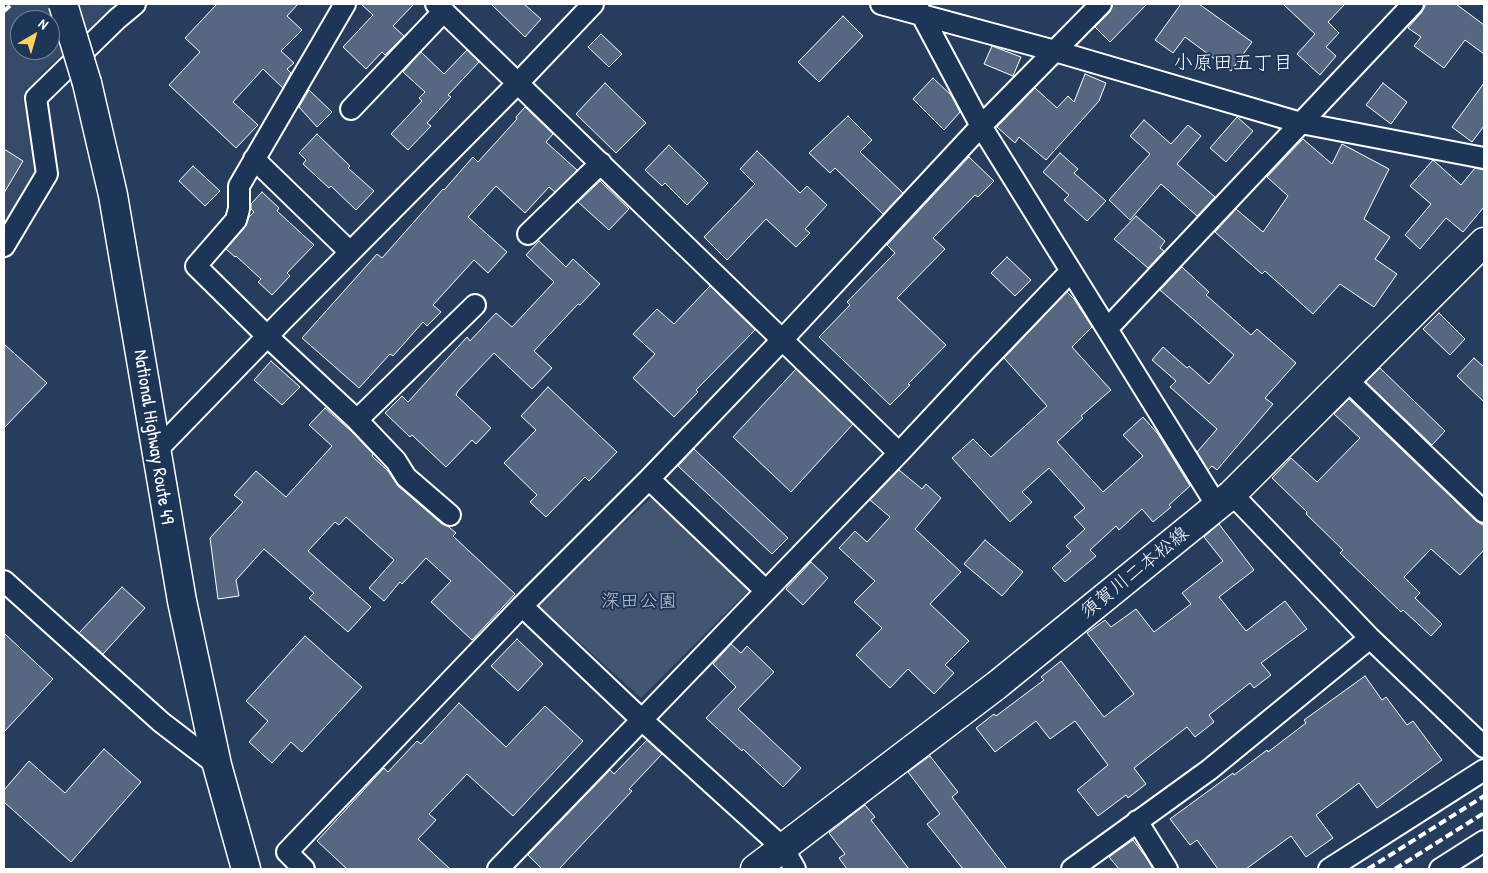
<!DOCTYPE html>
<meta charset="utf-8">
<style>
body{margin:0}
#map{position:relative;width:1488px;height:873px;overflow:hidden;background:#263d5e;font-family:"Patrick Hand",sans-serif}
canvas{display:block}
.frame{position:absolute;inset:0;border:5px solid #fff;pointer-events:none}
.north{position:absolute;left:10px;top:10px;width:50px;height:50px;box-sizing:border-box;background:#1d3557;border:1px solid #77869a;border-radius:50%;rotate:38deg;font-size:14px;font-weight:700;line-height:20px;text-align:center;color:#fff}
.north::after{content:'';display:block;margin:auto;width:18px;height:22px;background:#ffd166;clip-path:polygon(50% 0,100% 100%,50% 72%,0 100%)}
</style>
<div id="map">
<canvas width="1488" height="873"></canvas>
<div class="frame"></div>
<div class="north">N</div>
</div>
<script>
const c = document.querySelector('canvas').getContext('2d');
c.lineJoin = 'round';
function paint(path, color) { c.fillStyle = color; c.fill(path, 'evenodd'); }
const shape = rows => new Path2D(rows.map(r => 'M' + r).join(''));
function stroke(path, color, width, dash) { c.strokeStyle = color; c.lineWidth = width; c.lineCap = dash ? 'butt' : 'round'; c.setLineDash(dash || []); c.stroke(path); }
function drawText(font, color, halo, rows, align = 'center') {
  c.font = font + ' "Patrick Hand","Klee One",sans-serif'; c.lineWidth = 4; c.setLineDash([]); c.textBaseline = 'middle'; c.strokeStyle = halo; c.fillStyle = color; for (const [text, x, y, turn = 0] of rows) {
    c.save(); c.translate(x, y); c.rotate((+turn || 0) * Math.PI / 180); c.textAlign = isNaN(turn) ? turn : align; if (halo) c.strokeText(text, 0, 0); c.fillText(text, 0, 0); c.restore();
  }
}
paint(shape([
 [4,4,122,4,43,71,23,101,43,173,4,240],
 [20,20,50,20,50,50,20,50]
]), '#344a68');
paint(shape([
 [651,498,750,589,641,698,536,603]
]), '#425672');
const building = shape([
 [217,4,298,4,287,16,302,30,281,51,294,63,287,69,291,73,283,88,263,69,233,102,258,125,236,148,169,85,200,52,185,38,217,4],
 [361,4,414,4,393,26,404,36,385,55,382,52,366,69,343,47,373,15,361,4],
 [491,4,524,4,541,19,525,37,491,4],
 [1113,4,1147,4,1110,42,1095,27,1110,12,1113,4],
 [1181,4,1199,4,1252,42,1231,71,1185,37,1173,53,1155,40,1181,4],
 [1283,4,1345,4,1328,22,1339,33,1326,47,1336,56,1320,75,1297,54,1315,34,1283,4],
 [1426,4,1456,4,1484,25,1484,54,1465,40,1444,68,1414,46,1421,37,1408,28,1422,12,1426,4],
 [843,16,863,36,819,82,798,62,843,16],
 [601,34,622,54,609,67,588,47,601,34],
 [992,46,1021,57,1013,76,984,64,992,46],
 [467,50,479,62,448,95,451,97,427,123,431,126,408,150,391,134,422,101,419,98,425,92,403,72,421,52,444,74,467,50],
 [1085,74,1106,83,1099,101,1046,160,1019,137,1015,143,997,127,1035,88,1057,108,1068,96,1074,102,1085,74],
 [933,78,951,95,960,112,944,130,913,99,933,78],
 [605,83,646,123,616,153,576,114,605,83],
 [1383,83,1407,102,1391,124,1366,105,1383,83],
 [1484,83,1484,126,1472,142,1452,127,1484,83],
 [309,90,332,112,317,127,299,107,309,90],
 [525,107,553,134,546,142,577,170,555,192,549,187,525,213,496,186,468,217,507,252,488,273,474,260,433,305,441,312,427,326,423,322,393,356,390,354,359,388,302,338,377,254,382,258,443,189,444,190,473,157,478,162,517,119,516,117,525,107],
 [848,116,872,140,860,152,903,193,883,214,835,168,830,173,809,153,848,116],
 [1237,117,1253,131,1226,162,1210,148,1237,117],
 [1144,120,1171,144,1188,125,1201,136,1177,164,1215,197,1197,216,1161,184,1130,220,1109,200,1150,154,1130,136,1144,120],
 [317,134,350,166,348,168,374,191,356,210,331,186,329,188,303,164,306,160,299,153,317,134],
 [1303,139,1332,164,1342,144,1389,169,1364,219,1390,237,1375,259,1397,274,1374,307,1340,284,1313,314,1265,271,1262,274,1215,232,1236,209,1263,232,1288,196,1267,177,1303,139],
 [669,145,708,183,687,205,665,183,662,186,645,170,669,145],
 [4,149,23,161,4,193,4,149],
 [757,151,800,193,807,186,827,205,805,229,810,233,796,247,766,219,727,260,704,237,755,184,740,169,757,151],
 [1060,153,1078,169,1074,173,1106,201,1087,221,1064,200,1069,195,1043,172,1060,153],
 [969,157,994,181,978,197,975,195,933,238,945,249,897,298,946,345,908,384,910,385,890,405,819,337,850,305,847,302,895,253,887,245,969,157],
 [1433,160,1461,185,1475,168,1484,170,1484,207,1463,232,1446,218,1420,249,1405,235,1431,204,1410,186,1433,160],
 [193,166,220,191,205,206,179,181,193,166],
 [600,181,629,209,609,230,578,202,600,181],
 [262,192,279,208,277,211,314,245,287,273,290,276,272,295,258,282,261,279,236,256,235,257,226,249,245,227,249,217,254,212,251,209,251,204,262,192],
 [1136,216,1165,241,1160,248,1164,251,1148,268,1114,239,1136,216],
 [539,241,566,267,573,259,600,284,580,305,578,304,534,351,552,368,532,389,494,353,458,391,456,395,491,428,476,444,472,440,446,467,412,435,410,437,385,413,402,396,408,402,467,337,470,341,496,313,512,327,554,282,526,255,539,241],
 [1007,257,1031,280,1015,296,991,273,1007,257],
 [1182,267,1209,292,1206,295,1251,335,1257,329,1296,363,1265,398,1273,404,1217,470,1212,466,1208,470,1197,452,1217,429,1170,387,1176,381,1152,360,1163,347,1187,368,1189,366,1209,384,1234,355,1160,290,1182,267],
 [710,286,755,330,696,390,698,392,674,417,633,378,655,354,633,334,657,309,674,324,710,286],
 [1067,292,1074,299,1092,327,1072,347,1111,390,1081,416,1083,418,1057,442,1103,492,1143,456,1123,435,1143,417,1158,434,1190,486,1169,505,1171,507,1153,522,1142,509,1119,530,1116,526,1090,550,1096,556,1065,582,1052,568,1071,551,1066,546,1085,529,1074,517,1085,508,1049,468,1022,492,1032,502,1010,522,952,458,973,439,991,457,1047,406,1004,358,1067,292],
 [1439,313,1465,339,1450,355,1423,329,1439,313],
 [4,344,47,383,4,428,4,344],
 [1474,358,1484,367,1484,402,1457,376,1474,358],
 [271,361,300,387,282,405,254,380,271,361],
 [1380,368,1445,431,1432,445,1366,382,1380,368],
 [796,369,853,424,791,492,733,437,796,369],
 [548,387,617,452,589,481,585,477,546,517,530,502,537,495,504,463,536,430,521,416,548,387],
 [1349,399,1476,521,1484,526,1484,550,1460,575,1431,549,1404,577,1420,593,1415,598,1442,624,1431,636,1403,610,1401,612,1340,553,1343,550,1306,514,1307,512,1272,478,1291,458,1317,482,1360,438,1334,414,1349,399],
 [325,408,351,431,373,454,372,456,388,471,398,486,442,524,449,527,456,533,453,536,515,594,472,640,431,602,451,581,426,558,402,584,400,582,384,601,369,588,394,560,346,517,339,525,335,522,308,551,371,607,348,632,309,598,314,593,264,549,236,580,239,596,218,599,210,538,243,502,234,495,256,471,286,497,332,446,309,425,325,408],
 [694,449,788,538,772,554,678,466,694,449],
 [899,470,922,489,926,484,941,498,915,529,961,572,930,604,969,641,945,665,954,673,934,694,908,669,890,688,856,655,882,628,854,602,875,581,839,548,855,531,867,542,890,517,870,500,899,470],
 [1219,524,1254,570,1219,597,1246,631,1285,601,1307,629,1261,663,1271,675,1254,688,1250,683,1209,715,1214,722,1195,737,1187,727,1134,768,1146,784,1128,798,1126,795,1098,816,1077,790,1108,765,1075,721,1050,739,1036,721,995,752,976,728,994,714,996,716,1044,680,1041,677,1061,661,1104,717,1134,694,1087,633,1105,620,1111,627,1136,609,1154,632,1191,604,1182,593,1223,561,1204,537,1219,524],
 [985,540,1023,572,1002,596,964,564,985,540],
 [811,562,828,578,803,605,786,589,811,562],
 [122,587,145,608,103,654,79,633,122,587],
 [4,633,53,679,4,732,4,633],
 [305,636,362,687,302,752,291,742,272,763,249,742,268,721,246,701,305,636],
 [517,639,543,664,518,691,491,666,517,639],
 [731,644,741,653,747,646,774,672,738,709,801,768,783,787,743,749,742,751,706,718,736,687,713,664,731,644],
 [1365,676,1382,700,1386,697,1407,725,1413,721,1442,760,1377,808,1359,783,1316,815,1333,838,1306,857,1291,836,1246,869,1218,869,1197,840,1190,845,1170,819,1233,773,1234,775,1267,750,1268,752,1306,723,1304,720,1365,676],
 [459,703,506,747,545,706,583,741,513,816,467,774,429,814,436,820,418,839,450,869,347,869,317,841,384,768,388,772,417,741,421,744,459,703],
 [647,740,662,754,629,789,632,791,559,869,542,869,528,855,610,770,614,774,647,740],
 [104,749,141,782,71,862,4,802,4,790,29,761,65,793,104,749],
 [930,756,958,792,952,797,1007,869,963,869,927,824,940,814,908,772,930,756],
 [865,805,875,817,871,820,909,869,847,869,839,858,845,854,829,833,865,805],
 [1133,840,1145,856,1153,869,1119,869,1109,857,1133,840]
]);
paint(building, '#556781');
stroke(building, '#fff', 1);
const minor = shape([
 [345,4,239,186,239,209,236,220,196,266,267,336,357,420,396,461,406,477,450,515],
 [436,4,899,453],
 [881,4,1055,51,1301,123,1484,158],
 [918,8,981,126,1217,506],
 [351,109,444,11],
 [254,159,350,252],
 [528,234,601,163],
 [4,246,47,174,36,98,117,19,135,4],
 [1108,328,1413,4],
 [1347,380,1484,512],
 [357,420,475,305],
 [155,452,284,319,518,83,593,4],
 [649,479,766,591],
 [1232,494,1370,638,1484,747],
 [4,581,161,722,217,765],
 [522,606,642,720,783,848,795,869],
 [1137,821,1167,869],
 [304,869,287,852,522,606,649,479,782,340,981,126,1101,4],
 [498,869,899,453,982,364,1071,271],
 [1072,869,1209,770,1370,638],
 [1329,869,1484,770],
 [1440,869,1484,841]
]);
const secondary = shape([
 [755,869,997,685,1232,494,1484,242]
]);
const trunk = shape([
 [87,83,113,195,182,601,217,765,246,869]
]);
stroke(minor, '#fff', 24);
stroke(secondary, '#fff', 31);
stroke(trunk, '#fff', 31);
stroke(minor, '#1d3557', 20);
stroke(secondary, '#1d3557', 28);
stroke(trunk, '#1d3557', 28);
stroke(shape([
 [4,11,12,4],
 [1368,869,1484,796],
 [1395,869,1484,813]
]), '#fff', 4, [8, 4]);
const trunkBridge = shape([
 [63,4,87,83]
]);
stroke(trunkBridge, '#fff', 31, []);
stroke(trunkBridge, '#1d3557', 28);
drawText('19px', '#fff', '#1d3557', [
 ["National Highway Route 49",153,437,81],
 ["須賀川二本松線",1135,573,-39]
]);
drawText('19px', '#bdc4ce', '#1d3557', [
 ["深田公園",639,602]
]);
drawText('20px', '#fff', '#1d3557', [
 ["小原田五丁目",1233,64]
]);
</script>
